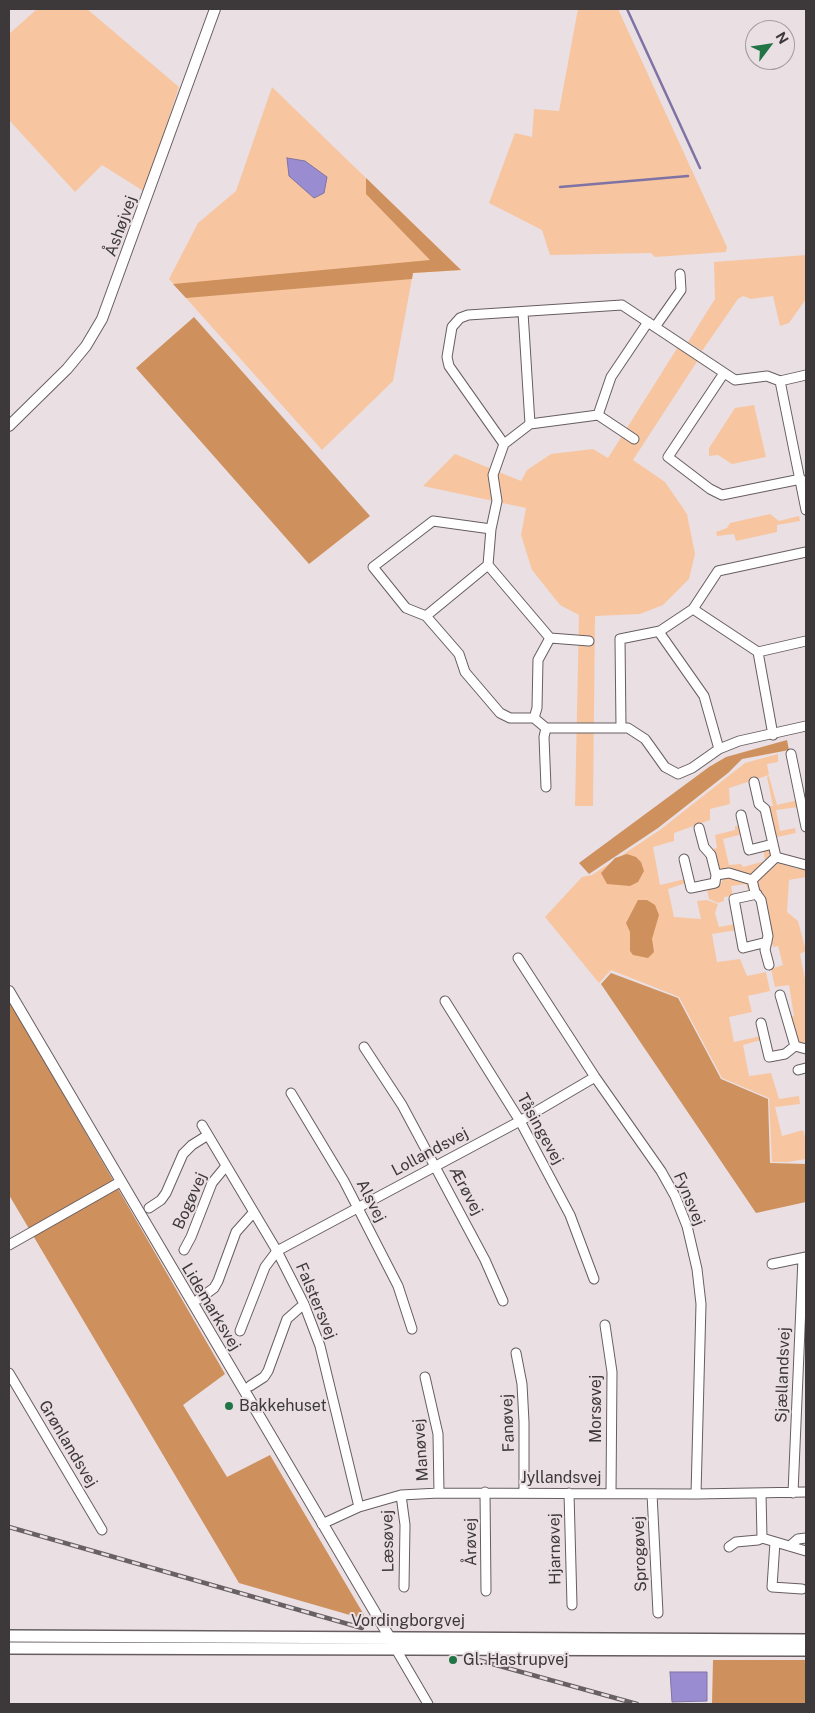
<!DOCTYPE html>
<meta charset="utf-8">
<style>
body{margin:0}
#map{position:relative;width:815px;height:1713px;overflow:hidden;background:#eadfe3;font-family:"Public Sans",sans-serif}
canvas{display:block}
.frame{position:absolute;inset:0;border:10px solid #3d393a;pointer-events:none}
.north{position:absolute;left:745px;top:20px;width:50px;height:50px;box-sizing:border-box;background:#eadfe3;border:1px solid #a59d9f;border-radius:50%;rotate:59deg;font-size:14px;font-weight:700;line-height:20px;text-align:center;color:#3d393a}
.north::after{content:'';display:block;margin:auto;width:18px;height:22px;background:#217446;clip-path:polygon(50% 0,100% 100%,50% 72%,0 100%)}
</style>
<div id="map">
<canvas width="815" height="1713"></canvas>
<div class="frame"></div>
<div class="north">N</div>
</div>
<script>
const c = document.querySelector('canvas').getContext('2d');
c.lineJoin = 'round';
function paint(path, color) { c.fillStyle = color; c.fill(path, 'evenodd'); }
const shape = rows => new Path2D(rows.map(r => 'M' + r).join(''));
function stroke(path, color, width, dash) { c.strokeStyle = color; c.lineWidth = width; c.lineCap = dash ? 'butt' : 'round'; c.setLineDash(dash || []); c.stroke(path); }
function drawText(font, color, halo, rows, align = 'center') {
  c.font = font + ' "Public Sans",sans-serif'; c.lineWidth = 4; c.setLineDash([]); c.textBaseline = 'middle'; c.strokeStyle = halo; c.fillStyle = color; for (const [text, x, y, turn = 0] of rows) {
    c.save(); c.translate(x, y); c.rotate((+turn || 0) * Math.PI / 180); c.textAlign = isNaN(turn) ? turn : align; if (halo) c.strokeText(text, 0, 0); c.fillText(text, 0, 0); c.restore();
  }
}
paint(shape([
 [37,9,87,9,179,87,145,192,102,165,75,192,9,120,9,34],
 [578,9,618,9,727,247,726,252,655,257,651,253,550,255,542,230,489,203,515,133,532,137,534,109,559,111],
 [272,87,461,270,413,273,393,381,322,450,169,279,198,223,236,191],
 [806,255,806,299,789,323,780,326,773,296,751,299,743,296,738,299,702,351,688,342,715,299,714,262],
 [678,347,698,360,633,460,665,482,687,514,695,554,689,579,663,605,640,614,595,616,593,806,575,806,579,615,560,605,532,570,521,535,526,508,423,486,455,454,521,481,527,470,551,454,593,449,608,458],
 [754,405,766,457,732,464,718,455,709,456,709,448,735,408],
 [770,514,779,521,799,516,800,521,777,525,777,532,736,541,734,534,717,536,716,532,727,528,730,523],
 [778,754,778,762,767,764,769,775,729,788,730,804,710,809,710,820,674,833,674,841,653,847,660,885,685,879,686,883,668,889,674,917,701,919,697,901,707,900,718,904,715,913,719,927,736,924,737,930,712,934,717,962,740,959,747,976,766,972,770,991,748,996,752,1012,729,1017,734,1042,761,1036,761,1040,743,1045,749,1076,771,1073,779,1099,799,1096,800,1104,775,1107,782,1136,803,1130,806,1141,806,1159,788,1162,772,1162,769,1098,722,1078,679,997,611,970,599,983,545,917,582,877,592,875,660,830,745,763],
 [769,776,777,805,798,800,799,807,776,810,780,831,795,828,796,833,777,837,781,854,767,806,773,806,767,777],
 [735,826,740,826,743,834,723,839,729,865,741,864,743,867,765,861,763,848,772,847,773,856,752,875,724,871,717,867,713,849,717,848,715,835,735,830],
 [778,863,798,869,806,868,806,877,789,880,787,912,798,921,806,951,800,954,806,984,806,1046,796,1042,790,1017,794,1016,789,985,775,987,771,969,783,965,778,946,773,947,765,897,759,890,757,881],
 [732,876,750,883,751,892,749,894,746,884,731,886,733,896,724,897,724,901,718,903,709,899,707,889,720,886,723,878]
]), '#f7c6a0');
paint(shape([
 [366,178,461,270,413,273,412,279,186,298,173,284,430,260,366,194],
 [194,317,370,516,309,564,136,368],
 [787,740,789,750,742,759,728,773,658,828,589,874,579,863,709,767,726,757],
 [627,854,636,857,641,862,644,871,638,882,630,886,607,884,601,873,615,858],
 [638,900,647,900,655,905,659,915,652,939,654,952,648,958,633,955,630,951,630,932,626,923],
 [611,973,678,998,721,1079,768,1099,770,1163,806,1164,806,1202,756,1213,601,984],
 [9,1000,225,1374,183,1405,227,1477,270,1455,367,1620,239,1583,9,1195],
 [713,1660,806,1660,806,1704,712,1704]
]), '#ce905c');
const water = shape([
 [287,158,305,161,327,177,324,193,314,198,289,176,287,158],
 [670,1672,707,1672,707,1701,672,1702,670,1672]
]);
paint(water, '#9a8cd1');
stroke(water, '#7e73a4', 1);
stroke(shape([
 [627,9,700,168],
 [560,187,688,176]
]), '#7e73a4', 2.5);
const minor = shape([
 [523,312,530,424],
 [655,327,681,290,680,274],
 [724,373,668,457,710,489,722,495,801,479],
 [780,381,806,510],
 [780,381,806,375],
 [598,415,611,377,648,322],
 [504,444,449,366,447,357,452,327,460,318,468,315,622,305,735,380,767,376,780,381],
 [504,444,493,475,497,501,491,529,488,565,550,638,589,641],
 [504,444,530,424,598,415,634,439],
 [491,529,433,521,373,567,406,608,426,616,459,654,465,672,500,713,510,718,534,718,546,728,628,728,645,739,665,767,678,774,692,768,719,749,739,741,806,726],
 [693,609,758,652,773,735],
 [426,616,488,565],
 [659,632,704,696,719,749],
 [758,652,806,641],
 [534,718,537,708,538,660,550,638],
 [621,727,620,639,660,631,693,609,718,571,806,552],
 [546,728,544,737,546,787],
 [791,754,806,827],
 [754,782,759,804,765,809,776,857],
 [741,815,749,850,773,844],
 [699,828,704,847,711,855,716,875],
 [684,859,691,888,715,883,716,875,729,873,752,880,776,857,806,865],
 [752,880,755,892,761,900,768,936,765,950,769,965],
 [757,894,734,899,743,948,767,942],
 [518,958,595,1077,661,1171,675,1196,687,1226,697,1269,701,1304,696,1494],
 [780,995,795,1046],
 [445,1001,520,1121,570,1215,594,1279],
 [761,1023,769,1057,785,1054,795,1046,806,1049],
 [364,1047,402,1105,485,1260,503,1301],
 [798,1070,806,1068],
 [291,1093,344,1181,398,1286,412,1329],
 [202,1125,277,1251,304,1304,320,1346,359,1507],
 [149,1208,161,1200,166,1193,183,1154,192,1145,208,1135],
 [9,1245,120,1182],
 [184,1250,191,1237,212,1183,226,1166],
 [772,1264,806,1257],
 [199,1299,214,1288,218,1281,236,1232,253,1213],
 [605,1325,612,1372,611,1493],
 [240,1331,265,1267,277,1251,520,1121,595,1077],
 [516,1353,522,1384,524,1422,524,1493],
 [9,1373,102,1530],
 [425,1377,438,1434,439,1493],
 [250,1386,264,1377,268,1371,287,1319,304,1304],
 [485,1492,486,1591],
 [569,1493,572,1605],
 [761,1493,762,1538,806,1551],
 [793,1493,803,1258],
 [652,1494,658,1613],
 [401,1495,405,1525,404,1587],
 [322,1524,359,1507,401,1495,439,1493,696,1494,806,1492],
 [775,1542,772,1587,802,1589],
 [790,1546,798,1539,806,1538],
 [729,1547,736,1542,758,1540,762,1538],
 [397,1651,428,1704]
]);
const tertiary = shape([
 [9,426,67,369,86,346,102,319,215,9],
 [9,991,393,1643]
]);
const secondary = shape([
 [9,1636,806,1640],
 [9,1648,806,1650]
]);
stroke(minor, '#675e61', 11);
stroke(tertiary, '#675e61', 12);
stroke(secondary, '#675e61', 14);
stroke(minor, '#fff', 9);
stroke(tertiary, '#fff', 10);
stroke(secondary, '#fff', 11);
const rail = shape([
 [9,1527,362,1628],
 [478,1660,637,1704]
]);
stroke(rail, '#676163', 4.5);
stroke(rail, '#eadfe3', 2.5, [8]);
for (const [x, y, r, color] of [
 [229,1406,5,"#217446"],
 [453,1660,5,"#217446"]
]) { const dot = new Path2D(); dot.arc(x, y, r, 0, 2 * Math.PI); c.fillStyle = color; c.fill(dot); stroke(dot, '#eadfe3', 2); }
drawText('16px', '#3d393a', '#eadfe3', [
 ["Åshøjvej",121,226,-70],
 ["Tåsingevej",540,1129,61],
 ["Lollandsvej",430,1152,-28],
 ["Ærøvej",466,1191,62],
 ["Fynsvej",689,1199,67],
 ["Bogøvej",190,1201,-66],
 ["Alsvej",371,1201,63],
 ["Falstersvej",316,1301,67],
 ["Lidemarksvej",211,1307,59],
 ["Sjællandsvej",783,1375,-88],
 ["Morsøvej",596,1409,-90],
 ["Fanøvej",508,1423,-92],
 ["Grønlandsvej",68,1444,59],
 ["Manøvej",421,1450,-94],
 ["Jyllandsvej",561,1478],
 ["Læsøvej",388,1541,-91],
 ["Årøvej",471,1542,-91],
 ["Hjarnøvej",555,1549,-91],
 ["Sprogøvej",640,1554,-92],
 ["Vordingborgvej",408,1621]
]);
drawText('16px', '#3d393a', '#eadfe3', [
 ["Bakkehuset",239,1406],
 ["Gl. Hastrupvej",463,1660]
], 'left');
</script>
